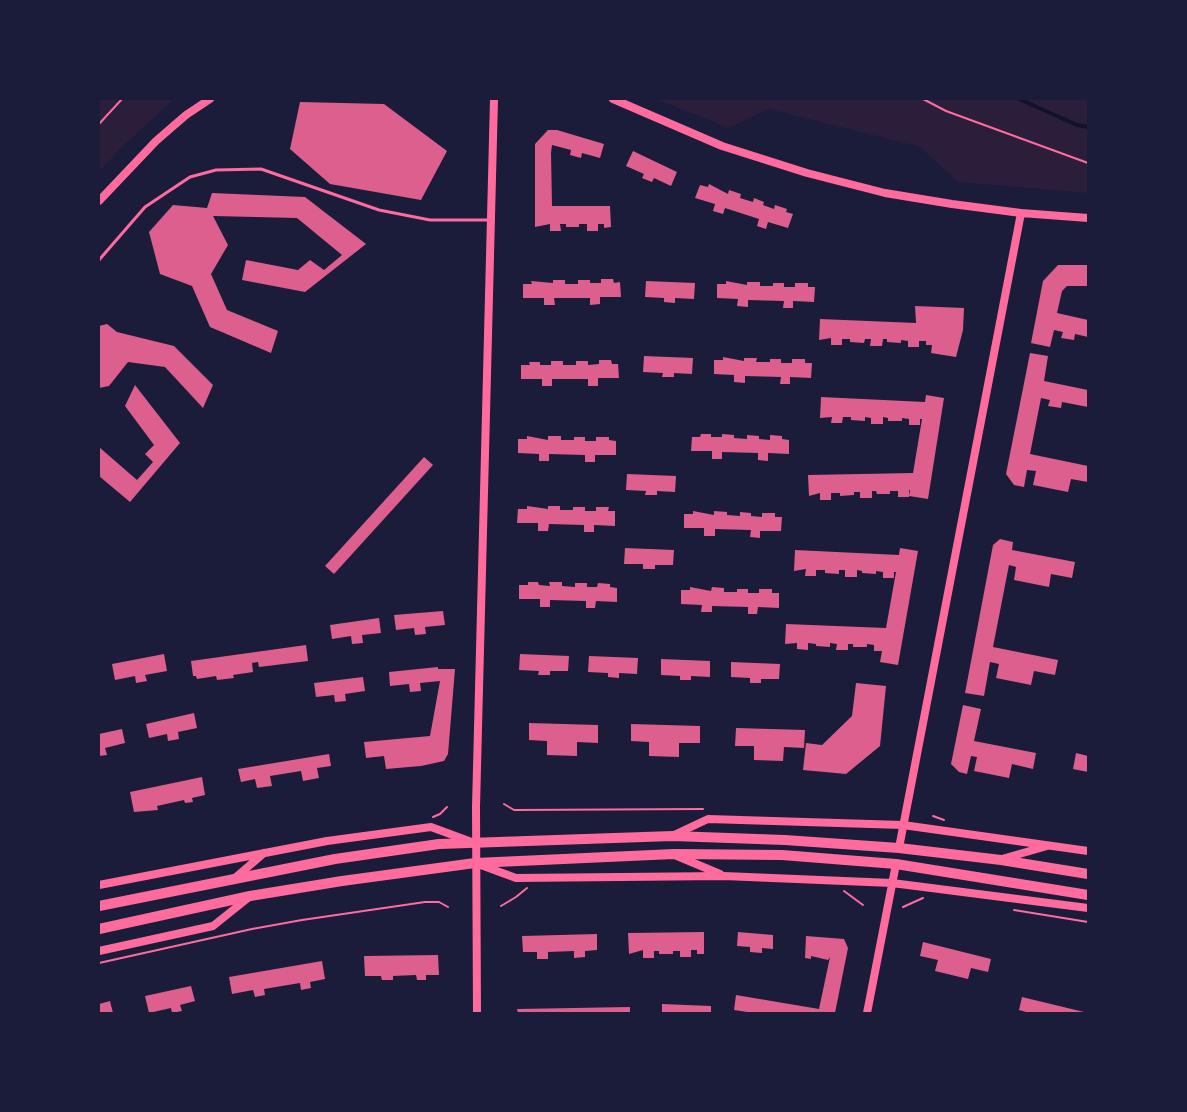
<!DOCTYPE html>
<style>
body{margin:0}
#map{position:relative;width:1187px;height:1112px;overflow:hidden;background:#1b1b3a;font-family:"Public Sans",sans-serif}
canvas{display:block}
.frame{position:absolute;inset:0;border:100px solid #1b1b3a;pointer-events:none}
</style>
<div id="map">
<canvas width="1187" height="1112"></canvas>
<div class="frame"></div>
</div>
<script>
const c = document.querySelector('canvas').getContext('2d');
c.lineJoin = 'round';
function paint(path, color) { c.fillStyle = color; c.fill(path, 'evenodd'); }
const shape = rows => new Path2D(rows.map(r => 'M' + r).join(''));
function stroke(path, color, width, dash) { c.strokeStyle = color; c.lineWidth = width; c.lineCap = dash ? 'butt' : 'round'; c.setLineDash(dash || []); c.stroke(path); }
paint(shape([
 [99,99,174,99,121,148,99,172],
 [656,99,1088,99,1088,193,958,182,920,147,769,109,728,128]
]), '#2a1e3b');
stroke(shape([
 [1019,99,1077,125,1088,127]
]), '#12122b', 4);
paint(shape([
 [300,102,384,104,447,151,421,200,330,184,290,149],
 [548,130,557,130,604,144,600,158,582,153,581,158,570,155,571,150,552,145,551,153,552,206,610,206,611,227,604,228,604,224,598,224,598,231,587,231,587,224,579,224,579,227,566,227,566,224,560,224,561,231,550,231,550,224,535,227,535,144],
 [633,151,677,172,671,186,654,178,652,182,642,178,644,174,626,166],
 [709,184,728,194,729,190,741,194,740,198,753,202,754,198,764,202,763,205,774,209,775,205,787,209,786,212,793,214,788,228,768,222,766,229,757,226,759,219,725,208,723,214,713,211,715,204,695,198,700,185,708,187],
 [212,193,305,197,366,244,305,292,242,280,246,260,298,270,310,260,324,270,342,255,297,218,213,216,228,245,211,274,227,310,278,331,271,353,210,327,192,286,160,274,149,232,173,205,207,208],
 [1058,265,1088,265,1088,286,1067,286,1062,291,1057,313,1088,320,1088,337,1075,334,1074,340,1061,338,1063,332,1054,330,1050,347,1031,343,1043,281],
 [601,279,613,279,614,283,620,282,621,297,600,297,600,304,590,305,590,298,554,298,555,305,544,305,544,298,523,298,523,284,532,284,531,281,553,283,553,280,565,280,565,284,578,284,578,280,590,280,590,283,601,283],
 [646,281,695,283,694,299,675,298,675,303,664,302,664,298,645,297],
 [726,281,747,285,747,282,760,282,760,286,773,286,773,283,784,283,784,287,795,287,795,283,808,283,808,287,815,287,814,302,793,301,793,308,783,308,784,301,748,300,748,307,737,306,738,299,717,298,717,284,726,284],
 [915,306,964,308,963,330,956,357,931,353,932,345,926,345,926,341,919,341,919,347,908,347,908,341,901,340,901,343,887,342,887,339,883,339,882,346,870,346,871,339,865,339,864,343,850,342,850,339,842,339,842,345,831,345,831,338,819,340,820,319,916,323],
 [107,324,117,332,174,346,213,385,203,408,165,367,128,362,109,386,99,388,99,326],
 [1030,353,1048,356,1044,381,1088,390,1088,407,1062,402,1061,408,1048,406,1050,400,1041,398,1030,454,1088,466,1088,482,1071,479,1068,492,1033,485,1036,471,1027,470,1024,487,1014,485,1006,474],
 [644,356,693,358,692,374,674,373,674,377,662,377,663,373,643,372],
 [723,357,744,361,744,358,757,358,756,362,770,362,770,359,781,359,781,363,792,363,792,359,805,359,805,363,812,363,811,378,790,377,790,384,780,384,781,377,745,376,745,383,734,382,734,375,714,374,714,360,723,360],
 [599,360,611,360,612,364,618,364,619,378,598,378,598,386,588,386,588,379,552,379,552,386,542,386,542,379,521,379,521,365,530,365,529,362,540,362,540,365,551,365,551,361,563,361,563,365,576,365,576,361,588,361,588,365,599,364],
 [135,385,180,443,130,502,99,476,99,447,137,480,153,462,145,454,154,445,125,406],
 [926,395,944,398,928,499,909,496,910,490,909,490,909,497,898,497,898,491,890,491,890,494,877,494,876,491,872,491,872,498,860,498,860,492,854,492,854,495,840,496,840,493,831,493,831,500,820,500,820,493,809,496,808,475,913,473,922,419,920,419,920,425,909,425,909,419,902,418,902,421,888,421,888,418,883,417,883,424,871,424,871,418,865,417,865,421,851,420,851,417,843,417,842,423,831,423,832,417,820,418,821,397,925,402],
 [701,434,711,434,711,437,722,437,722,434,734,435,734,438,747,439,747,435,759,436,759,439,770,440,770,435,782,436,782,439,789,440,789,454,768,453,768,461,758,460,758,453,722,452,722,459,712,459,712,451,691,451,692,437,700,437],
 [527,436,548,440,548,436,561,436,561,440,574,440,574,437,585,437,585,441,596,441,596,437,609,437,609,440,616,441,616,455,595,455,595,462,585,462,585,455,549,454,549,461,539,461,539,454,518,453,518,439,527,439],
 [424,457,433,465,334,574,325,566],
 [627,474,676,476,675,492,657,491,657,495,645,495,646,491,626,490],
 [527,506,548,509,548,506,560,506,560,510,573,510,573,507,585,507,585,511,596,511,596,507,609,507,608,511,615,511,615,526,594,525,594,532,584,532,584,525,549,524,548,531,538,531,538,523,517,523,518,509,527,509],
 [693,511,714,515,714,511,727,512,727,515,740,516,740,512,751,513,751,516,762,517,762,513,775,513,775,517,782,517,781,531,760,531,760,538,750,537,751,530,715,529,715,536,704,536,704,528,684,528,684,514,693,514],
 [1000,539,1013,542,1012,550,1075,562,1072,578,1051,574,1049,587,1014,580,1016,567,1009,565,993,647,1058,660,1055,675,1034,671,1031,685,996,678,999,664,990,662,984,696,965,693,993,545],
 [625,548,674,550,673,565,655,565,655,569,643,569,643,564,624,564],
 [900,548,918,551,898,665,880,662,882,651,874,651,874,645,867,644,867,647,853,647,853,644,848,644,848,650,836,650,837,644,830,643,830,647,816,646,816,644,808,643,808,650,797,649,797,643,785,644,786,624,886,628,896,572,894,572,894,578,883,578,883,572,876,571,876,574,862,573,862,571,857,570,857,577,845,577,845,570,839,570,839,574,825,573,825,570,816,570,816,576,805,576,806,569,794,571,795,550,899,555],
 [528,582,538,582,539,585,550,586,549,582,562,582,562,586,575,587,575,583,587,583,587,587,597,587,598,583,610,584,610,587,617,588,617,602,596,601,595,608,586,608,586,601,550,600,550,607,540,607,540,599,519,599,519,585,528,585],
 [690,587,711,591,712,587,724,588,724,592,737,592,737,589,748,589,748,593,759,593,759,589,772,589,772,593,779,593,779,608,758,607,757,614,748,614,748,607,712,606,712,612,701,612,702,605,681,604,681,590,690,590],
 [443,611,445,625,425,627,426,634,415,635,414,628,396,630,394,615],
 [379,618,381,633,362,635,363,643,352,644,351,636,332,639,330,625],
 [306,645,308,661,259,667,258,662,252,663,253,672,233,675,234,678,217,680,216,676,197,679,196,676,193,676,191,661],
 [164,654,167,671,145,675,147,681,136,683,135,676,115,680,112,664],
 [520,654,569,656,568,671,550,671,550,675,538,675,539,671,519,670],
 [589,656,638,658,637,674,619,673,619,678,608,677,608,673,588,672],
 [661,659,710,661,710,677,691,676,691,680,680,680,680,676,661,675],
 [731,662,780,664,779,679,761,679,761,683,750,683,750,678,731,677],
 [438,667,438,669,455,669,448,754,444,761,421,766,386,769,384,756,366,758,364,742,430,736,440,681,420,683,421,691,410,692,409,684,390,686,389,672],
 [363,677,365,691,345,694,346,701,335,702,334,695,316,697,314,683],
 [856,683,886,686,880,746,846,774,803,770,806,743,822,745,852,716],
 [963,705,981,709,974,741,1036,753,1033,769,1012,764,1009,778,974,771,977,757,971,756,967,774,959,772,951,764],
 [194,713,197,728,178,732,179,739,168,741,167,734,149,738,146,724],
 [529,723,598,725,598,743,577,742,577,756,547,755,547,741,529,740],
 [631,724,700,726,700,743,679,743,679,757,649,756,649,742,631,741],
 [736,728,805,730,804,748,784,747,783,761,754,760,754,746,735,746],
 [122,729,125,743,105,748,107,755,99,756,99,734],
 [1076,753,1088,756,1088,772,1073,769],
 [329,754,331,766,317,768,319,778,303,781,301,771,270,776,272,786,257,788,255,779,241,782,238,769],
 [202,777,205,795,192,798,193,802,185,803,184,800,157,806,158,810,134,812,130,792],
 [704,932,704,954,697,954,697,950,691,950,691,957,680,957,680,951,673,951,673,954,659,954,659,951,654,951,654,958,643,958,643,950,629,954,628,933],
 [738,932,773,935,773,949,762,948,762,953,750,952,750,947,737,946],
 [597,934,597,950,585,951,585,957,574,958,574,951,548,952,548,959,537,959,537,952,523,952,522,936],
 [806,936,844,939,848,948,835,1013,754,1013,734,1010,736,995,819,1009,830,957,828,960,811,956,811,959,805,958],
 [923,942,991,959,988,972,971,968,968,979,935,971,938,960,920,956],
 [438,955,439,975,426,975,426,980,417,980,416,975,393,976,393,980,382,980,381,976,365,976,364,956],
 [322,961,325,979,310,982,311,988,301,990,300,983,264,989,265,995,255,997,253,990,232,994,229,977],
 [191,986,195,1001,180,1005,182,1011,172,1013,171,1008,149,1013,145,996],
 [1022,997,1084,1012,1084,1013,1030,1013,1019,1010],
 [110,1001,113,1013,99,1013,99,1004],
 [662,1004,711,1006,711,1013,662,1013],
 [630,1007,630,1013,518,1013,517,1009]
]), '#dd5f8e');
stroke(shape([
 [923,99,946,111,1088,163],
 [99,124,122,99],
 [504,804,514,810,703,809],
 [933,816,944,820],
 [433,817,440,814,447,807],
 [844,891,863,905],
 [501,906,516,897,527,888],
 [903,907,923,898],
 [1014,910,1088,922],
 [99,963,252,929,302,920,425,902,439,902,448,907]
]), '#ff6b9d', 2);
stroke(shape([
 [99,260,145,207,190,177,216,170,261,169,379,210,430,220,489,220]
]), '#ff6b9d', 3);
stroke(shape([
 [613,99,722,146,807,173,885,193,952,204,1021,213,1088,218],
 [99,201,156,141,186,115,210,99],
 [674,835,708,819,903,825,1088,851],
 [899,848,1021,213],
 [677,856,720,874],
 [1002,859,1047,846],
 [478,864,516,878,724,876,892,883,1088,908],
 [235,878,264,853],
 [99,885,327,841,431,827,469,841],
 [99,951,213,926,248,898],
 [477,1013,476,807,494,99],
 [867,1013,896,864]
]), '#ff6b9d', 8);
stroke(shape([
 [99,906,335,859,439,844,673,836,785,840,899,848,1001,860,1088,874],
 [99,929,250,896,342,881,475,863,674,854,782,855,896,864,1088,895]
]), '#ff6b9d', 10);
</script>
